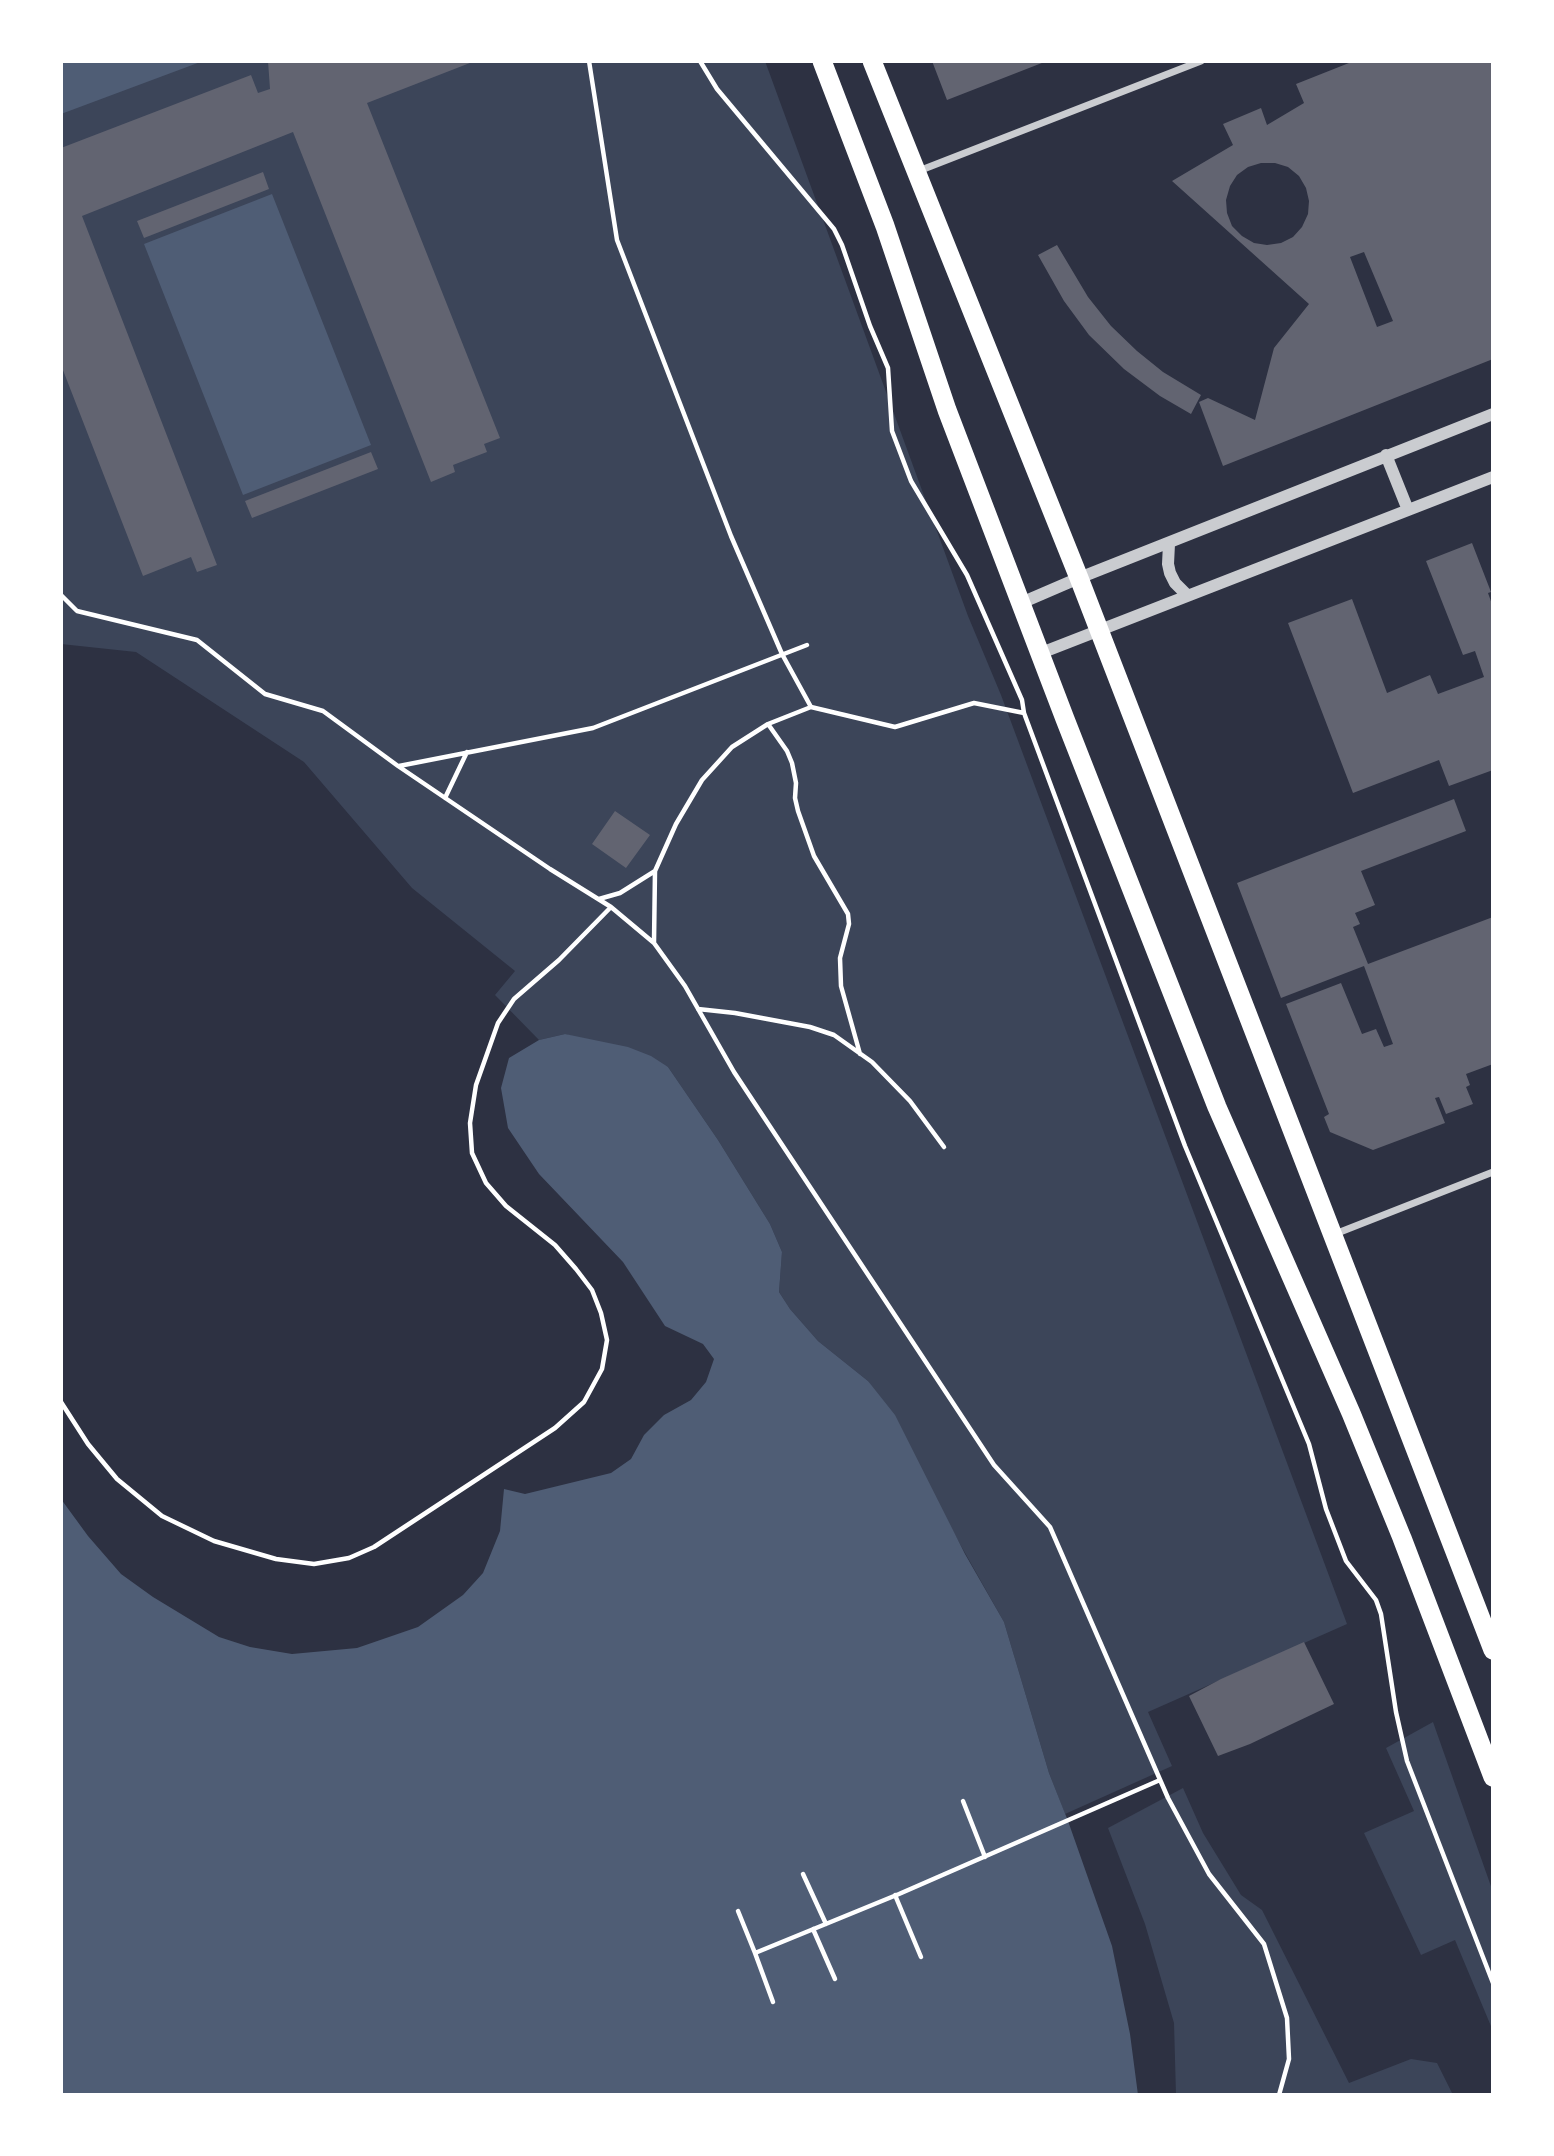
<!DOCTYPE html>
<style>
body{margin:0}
#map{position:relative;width:1554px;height:2156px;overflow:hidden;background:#2d3142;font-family:Inter,sans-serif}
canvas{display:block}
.frame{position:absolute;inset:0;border:63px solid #fff;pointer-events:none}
</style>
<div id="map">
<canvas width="1554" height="2156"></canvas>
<div class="frame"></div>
</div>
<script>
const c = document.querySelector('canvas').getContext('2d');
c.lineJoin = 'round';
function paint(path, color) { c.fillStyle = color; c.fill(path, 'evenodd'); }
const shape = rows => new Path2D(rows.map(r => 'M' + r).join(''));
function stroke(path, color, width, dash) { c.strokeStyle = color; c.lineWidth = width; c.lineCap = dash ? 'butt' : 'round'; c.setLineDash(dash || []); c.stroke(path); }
paint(shape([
 [61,61,765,61,968,616,1001,695,1347,1624,1148,1712,1172,1766,1065,1814,1049,1773,1004,1622,868,1381,818,1341,790,1309,779,1292,782,1252,770,1224,718,1140,668,1067,565,1034,539,1040,495,995,515,971,412,888,304,762,136,652,61,644],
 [1433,1722,1493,1892,1493,2031,1455,1940,1421,1955,1364,1833,1414,1811,1386,1748],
 [1183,1788,1203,1833,1241,1895,1262,1910,1349,2083,1411,2059,1437,2063,1453,2095,1176,2095,1174,2023,1145,1924,1108,1828]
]), '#3c4559');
paint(shape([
 [61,61,203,61,61,114],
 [272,194,371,445,243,495,144,244],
 [565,1034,628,1047,651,1056,668,1067,718,1140,770,1224,782,1252,779,1292,790,1309,818,1341,868,1381,895,1415,965,1554,1004,1622,1049,1773,1068,1821,1112,1946,1130,2034,1138,2095,61,2095,61,1499,88,1536,121,1574,153,1597,219,1637,250,1647,292,1654,357,1648,418,1627,463,1595,483,1573,500,1531,504,1489,525,1494,611,1473,631,1459,644,1435,664,1415,691,1400,706,1382,714,1359,703,1344,665,1326,623,1262,539,1174,508,1128,501,1088,509,1058,539,1040]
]), '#4f5d75');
paint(shape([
 [268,61,475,61,367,103,500,438,484,444,487,452,453,465,455,472,431,482,293,132,82,216,217,565,197,572,191,557,143,576,61,365,61,148,251,75,258,93,270,89],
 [932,61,1047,61,947,100],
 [1354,61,1493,61,1493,359,1223,466,1199,402,1208,398,1255,420,1274,348,1309,304,1172,181,1233,145,1223,124,1261,108,1267,125,1304,103,1296,84],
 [1261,163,1275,163,1288,167,1299,176,1306,188,1309,201,1308,214,1302,227,1293,237,1281,243,1267,245,1254,243,1242,236,1232,226,1227,213,1226,200,1230,186,1237,175,1248,167],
 [1364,252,1393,321,1377,327,1350,257],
 [263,172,269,189,144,238,137,221],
 [1057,245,1088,297,1111,326,1137,351,1163,372,1201,395,1191,414,1160,396,1124,369,1089,335,1064,301,1038,255],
 [371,452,378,469,252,518,245,501],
 [1472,543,1491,592,1488,593,1493,607,1493,770,1449,786,1439,760,1353,793,1288,623,1352,599,1387,693,1430,675,1438,694,1484,677,1475,651,1463,655,1426,561],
 [1454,799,1466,831,1361,871,1375,905,1355,913,1360,924,1353,927,1368,964,1493,917,1493,1064,1466,1074,1470,1085,1466,1087,1473,1104,1446,1114,1439,1097,1435,1098,1445,1123,1373,1150,1330,1132,1324,1117,1329,1114,1286,1004,1341,983,1362,1034,1376,1029,1384,1047,1393,1044,1364,966,1281,998,1237,883],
 [615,811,650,835,626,868,592,844],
 [1304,1642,1334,1704,1250,1744,1218,1756,1189,1696,1221,1679]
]), '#626471');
stroke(shape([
 [589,61,617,240,731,536,782,654,811,707,895,727,974,703,1024,713],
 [700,61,717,89,834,229,842,245,870,326,888,368,892,431,911,481,967,575,1022,700,1024,713,1185,1146,1309,1444,1326,1509,1346,1561,1376,1600,1381,1614,1396,1712,1407,1761,1493,1983],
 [61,595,77,611,197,640,265,694,323,711,398,766,550,869,611,907,654,943,685,986,734,1072,767,1122,994,1465,1050,1527,1168,1798,1209,1874,1264,1944,1287,2018,1289,2059,1279,2095],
 [768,724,787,751,792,763,796,783,795,798,798,811,814,856,848,914,849,924,840,958,841,986,860,1054],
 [399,766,593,728,807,645],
 [445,798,467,752],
 [599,899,620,893,655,871],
 [654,942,655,871,676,824,702,780,732,747,768,724,811,707],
 [698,1009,735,1013,810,1027,834,1035,872,1062,910,1101,944,1147],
 [61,1402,88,1444,117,1479,162,1516,214,1541,276,1559,314,1564,349,1558,374,1547,555,1428,584,1402,602,1369,607,1340,601,1313,592,1290,576,1269,555,1245,506,1206,486,1183,472,1153,470,1123,476,1085,498,1023,514,999,559,960,611,907],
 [963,1801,985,1857],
 [803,1874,826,1924],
 [895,1895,921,1957],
 [738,1911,755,1953,899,1894,1160,1780],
 [813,1929,835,1979],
 [755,1953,773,2002]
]), '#fff', 4.5);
stroke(shape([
 [916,172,1201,61],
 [1335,1234,1493,1172]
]), '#caccd0', 7);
stroke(shape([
 [1386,455,1408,510],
 [1169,544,1168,564,1170,573,1175,583,1187,595],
 [1021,603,1079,578,1493,414],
 [1041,653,1493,477]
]), '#caccd0', 12);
stroke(shape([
 [822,61,885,226,947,410,1065,719,1217,1107,1351,1413,1402,1538,1493,1777],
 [872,61,1079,578,1493,1650]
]), '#fff', 19);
</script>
